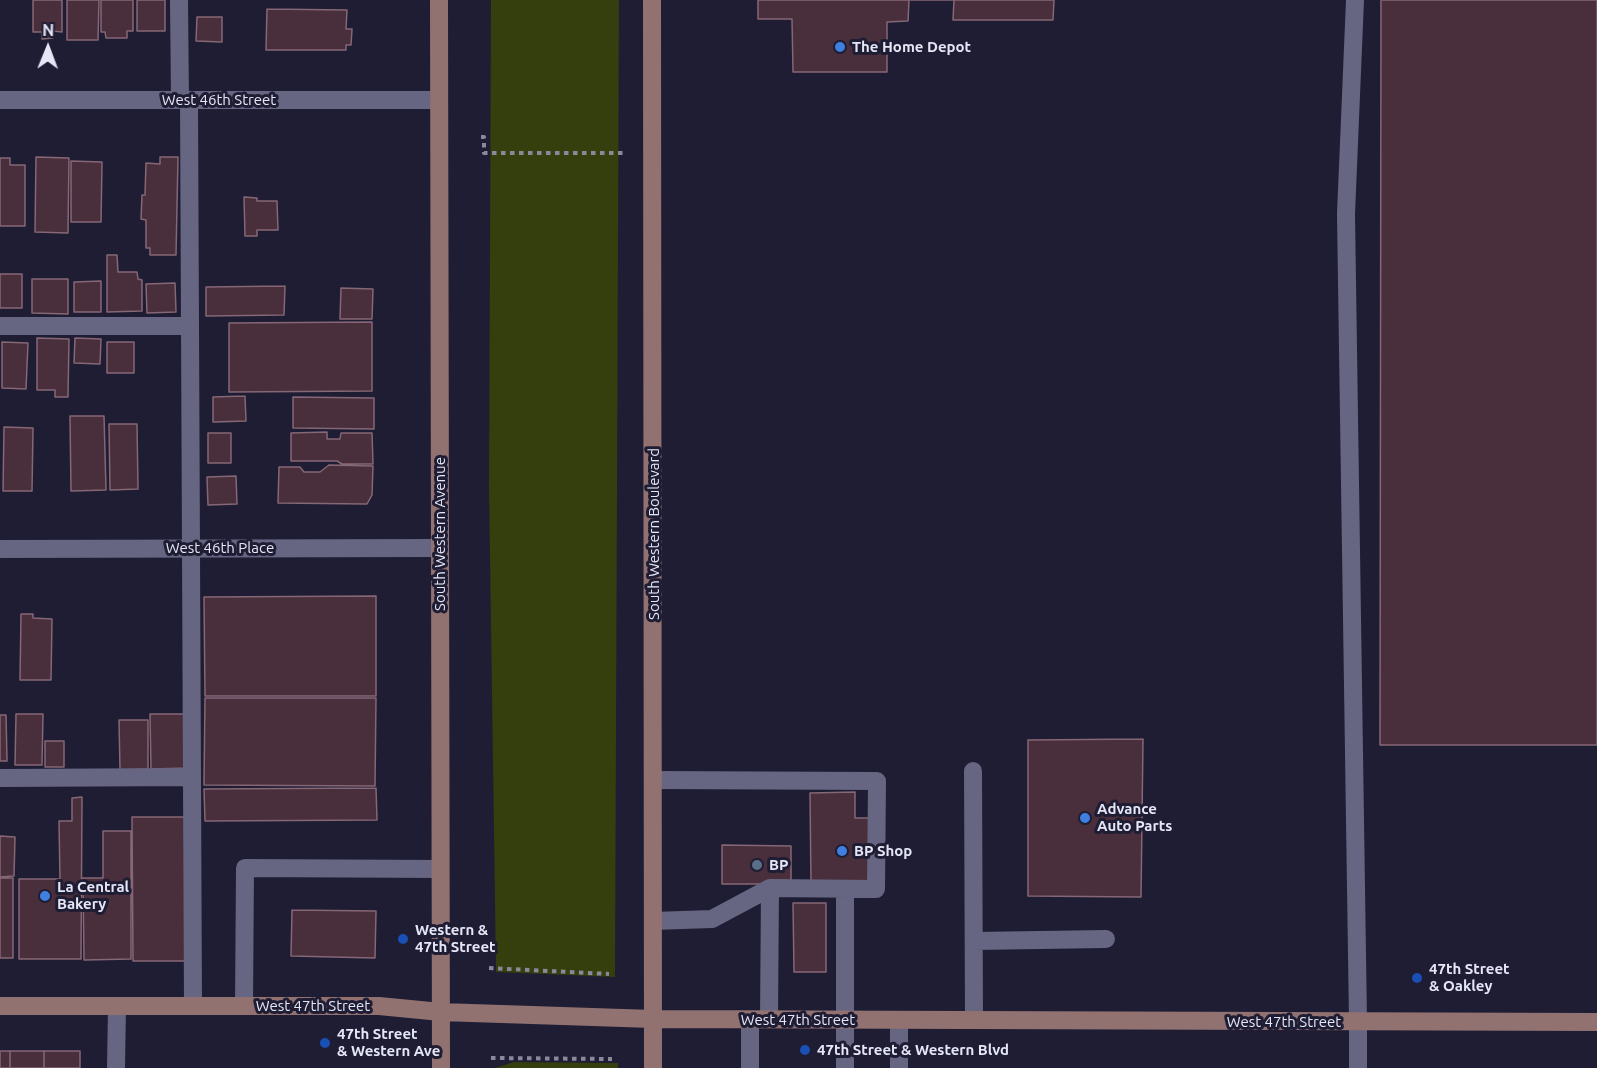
<!DOCTYPE html>
<style>
body{margin:0}
#map{position:relative;width:1597px;height:1068px;overflow:hidden;background:#1e1d34;font-family:Ubuntu,sans-serif}
canvas{display:block}
.north{position:absolute;left:18px;top:18px;width:60px;height:60px;-webkit-text-stroke:4px #1e1d34;paint-order:stroke;rotate:1deg;font-size:16px;font-weight:700;line-height:24px;text-align:center;color:#e5e6f6}
.north::after{content:'';display:block;margin:auto;width:21px;height:27px;background:#e5e6f6;clip-path:polygon(50% 0,100% 100%,50% 72%,0 100%)}
</style>
<div id="map">
<canvas width="1597" height="1068"></canvas>
<div class="north">N</div>
</div>
<script>
const c = document.querySelector('canvas').getContext('2d');
c.lineJoin = 'round';
function paint(path, color) { c.fillStyle = color; c.fill(path, 'evenodd'); }
const shape = rows => new Path2D(rows.map(r => 'M' + r).join(''));
function stroke(path, color, width, dash) { c.strokeStyle = color; c.lineWidth = width; c.lineCap = dash ? 'butt' : 'round'; c.setLineDash(dash || []); c.stroke(path); }
function drawText(font, color, halo, rows, align = 'center') {
  c.font = font + ' Ubuntu,sans-serif'; c.lineWidth = 6; c.setLineDash([]); c.textBaseline = 'middle'; c.strokeStyle = halo; c.fillStyle = color; for (const [text, x, y, turn = 0] of rows) {
    c.save(); c.translate(x, y); c.rotate((+turn || 0) * Math.PI / 180); c.textAlign = isNaN(turn) ? turn : align; if (halo) c.strokeText(text, 0, 0); c.fillText(text, 0, 0); c.restore();
  }
}
paint(shape([
 [491,0,619,0,615,977,496,972,489,487],
 [514,1062,618,1063,618,1068,495,1068]
]), '#353e0d');
const building = shape([
 [33,0,62,0,62,32,53,31,53,38,42,39,42,32,33,32,33,0],
 [67,0,99,0,98,40,67,40,67,0],
 [101,0,133,0,133,31,127,31,127,38,106,38,105,32,101,32,101,0],
 [137,0,165,0,165,31,137,31,137,0],
 [758,0,1054,0,1053,20,953,20,954,0,909,0,908,21,887,22,887,72,793,72,792,19,758,19,758,0],
 [1381,0,1597,0,1597,745,1380,745,1381,0],
 [267,9,347,10,346,29,352,29,351,45,346,45,346,50,266,50,267,9],
 [197,17,222,17,222,42,196,41,197,17],
 [36,157,69,158,68,233,35,232,36,157],
 [160,157,178,157,176,255,150,255,150,248,146,248,146,220,141,219,142,195,145,195,146,163,160,164,160,157],
 [0,158,10,158,10,165,25,165,25,226,0,226,0,158],
 [71,161,102,162,101,222,71,222,71,161],
 [244,197,257,198,257,201,277,201,278,230,257,230,257,236,245,236,244,197],
 [107,255,117,255,118,272,137,272,138,279,142,280,142,311,107,312,107,255],
 [0,274,22,274,22,308,0,308,0,274],
 [32,279,68,279,68,314,32,313,32,279],
 [101,281,101,312,74,312,74,282,101,281],
 [175,283,176,312,147,313,146,284,175,283],
 [285,286,284,315,206,316,206,287,285,286],
 [341,288,373,289,372,319,340,319,341,288],
 [372,322,372,391,229,392,229,323,372,322],
 [37,338,69,339,68,397,55,397,55,390,37,390,37,338],
 [75,338,101,339,100,364,74,363,75,338],
 [2,342,28,343,26,389,2,388,2,342],
 [107,342,134,342,134,373,107,373,107,342],
 [245,396,246,421,213,422,213,397,245,396],
 [293,397,374,398,374,429,293,428,293,397],
 [70,416,104,416,106,490,71,491,70,416],
 [109,424,137,424,138,489,110,490,109,424],
 [4,427,33,428,32,491,3,491,4,427],
 [327,432,327,439,340,439,341,433,372,433,373,464,342,464,337,461,291,461,291,433,327,432],
 [208,433,231,433,231,463,208,463,208,433],
 [329,465,373,466,372,495,367,504,278,503,279,467,300,467,304,472,320,472,329,465],
 [236,476,237,504,208,505,207,477,236,476],
 [376,596,376,696,205,696,204,597,376,596],
 [21,614,33,614,33,618,52,619,51,680,20,680,21,614],
 [205,698,376,698,375,786,204,785,205,698],
 [16,714,43,714,42,765,15,765,16,714],
 [150,714,187,714,188,768,151,769,150,714],
 [0,715,6,715,7,761,0,761,0,715],
 [119,720,148,720,148,769,120,770,119,720],
 [1143,739,1141,897,1028,896,1028,740,1143,739],
 [45,741,64,741,64,767,45,767,45,741],
 [376,788,377,820,205,821,204,789,376,788],
 [855,792,855,818,874,818,874,884,811,883,810,793,855,792],
 [82,797,81,959,19,959,19,879,60,879,59,821,72,821,72,798,82,797],
 [132,817,186,817,185,961,133,961,132,817],
 [103,831,131,831,131,959,84,960,83,878,103,878,103,831],
 [0,836,15,837,14,876,0,877,0,836],
 [722,845,791,846,791,884,722,884,722,845],
 [0,878,13,878,13,958,0,958,0,878],
 [793,903,826,903,826,972,794,972,793,903],
 [292,910,376,911,375,958,291,956,292,910],
 [0,1051,10,1051,10,1068,0,1068,0,1051],
 [10,1051,44,1051,44,1068,10,1068,10,1051],
 [44,1051,80,1051,80,1068,44,1068,44,1051]
]);
paint(building, '#492e3b');
stroke(building, '#866775', 1.5);
stroke(shape([
 [481,137,484,137,484,153,625,153],
 [489,968,609,974],
 [491,1058,612,1059]
]), '#89899c', 4, [4.5, 4.5]);
stroke(shape([
 [179,0,180,100],
 [1355,0,1346,214,1358,1022],
 [189,100,193,1005],
 [0,326,190,326],
 [973,771,974,1020],
 [0,778,192,777],
 [654,780,877,781,876,889,770,888],
 [653,921,712,919,770,888,769,1019],
 [974,941,1106,939],
 [244,1006,245,868,440,869],
 [750,1020,750,1068],
 [899,1020,899,1068],
 [116,1068,117,1006],
 [845,1068,845,889]
]), '#666682', 18);
stroke(shape([
 [0,100,439,100],
 [0,549,440,548],
 [1358,1022,1358,1068]
]), '#666682', 18);
stroke(shape([
 [439,0,441,1068],
 [652,0,653,1068],
 [0,1006,379,1006,441,1012,653,1019,1597,1022]
]), '#927271', 18);
for (const [x, y, r, color] of [
 [840,47,6,"#3f7fe0"],
 [1085,818,6,"#3f7fe0"],
 [842,851,6,"#3f7fe0"],
 [757,865,6,"#5c6f8a"],
 [45,896,6,"#3f7fe0"],
 [403,939,6,"#1a4fb4"],
 [1417,978,6,"#1a4fb4"],
 [325,1043,6,"#1a4fb4"],
 [805,1050,6,"#1a4fb4"]
]) { const dot = new Path2D(); dot.arc(x, y, r, 0, 2 * Math.PI); c.fillStyle = color; c.fill(dot); stroke(dot, '#1e1d34', 2); }
drawText('bold 15px', '#e5e6f6', '#1e1d34', [
 ["The Home Depot",852,47],
 ["Advance",1097,809],
 ["Auto Parts",1097,826],
 ["BP Shop",854,851],
 ["BP",769,865],
 ["La Central",57,887],
 ["Bakery",57,904],
 ["Western &",415,930],
 ["47th Street",415,947],
 ["47th Street",1429,969],
 ["& Oakley",1429,986],
 ["47th Street",337,1034],
 ["& Western Ave",337,1051],
 ["47th Street & Western Blvd",817,1050]
], 'left');
drawText('15px', '#e5e6f6', '#1e1d34', [
 ["West 46th Street",219,100],
 ["South Western Avenue",440,534,-90],
 ["South Western Boulevard",654,534,-90],
 ["West 46th Place",220,548],
 ["West 47th Street",313,1006],
 ["West 47th Street",798,1020],
 ["West 47th Street",1284,1022]
]);
</script>
